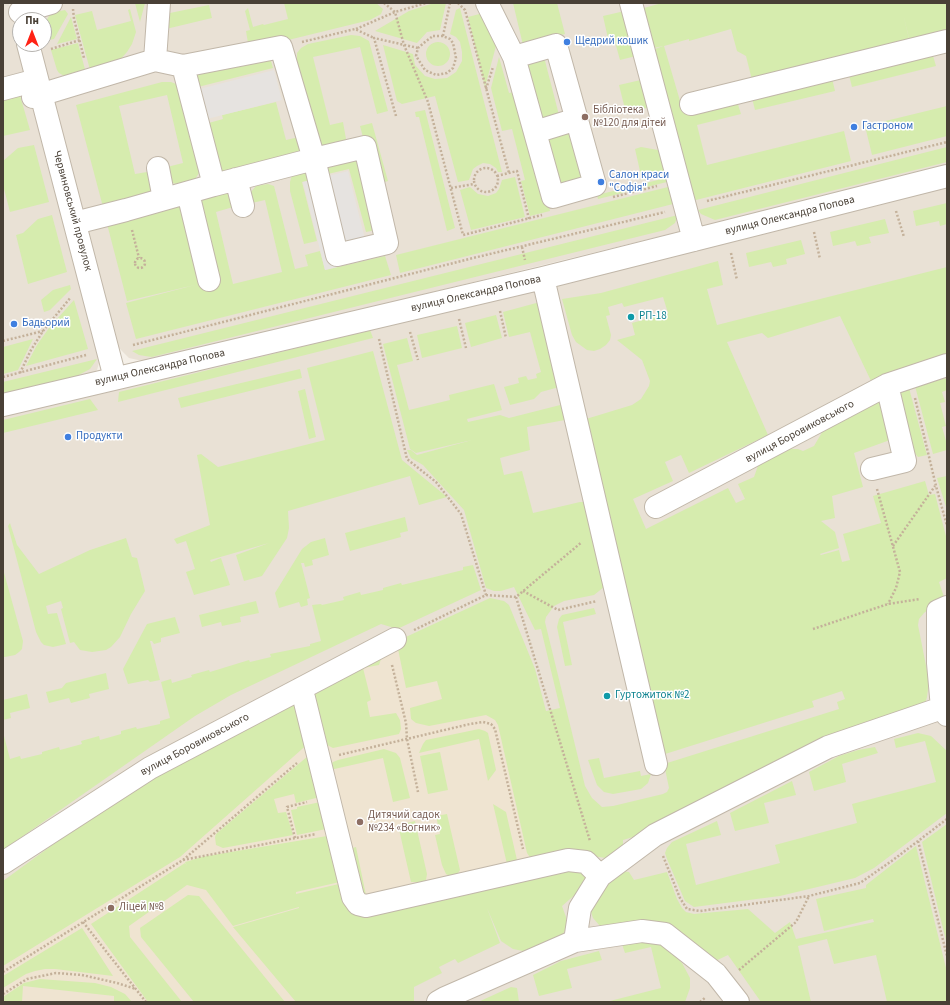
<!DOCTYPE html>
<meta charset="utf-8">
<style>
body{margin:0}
#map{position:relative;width:950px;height:1005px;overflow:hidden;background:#f5f0e8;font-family:"Source Sans 3",sans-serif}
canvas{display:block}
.frame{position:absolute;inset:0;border:4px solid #494036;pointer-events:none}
.north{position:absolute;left:12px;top:12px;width:40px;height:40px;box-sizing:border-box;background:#fff;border:1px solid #b6b3af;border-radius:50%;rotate:0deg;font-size:11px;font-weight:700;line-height:16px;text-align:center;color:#494036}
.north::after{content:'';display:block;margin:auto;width:14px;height:18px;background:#ff2215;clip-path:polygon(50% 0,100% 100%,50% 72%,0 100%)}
</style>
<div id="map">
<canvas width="950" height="1005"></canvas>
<div class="frame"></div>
<div class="north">Пн</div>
</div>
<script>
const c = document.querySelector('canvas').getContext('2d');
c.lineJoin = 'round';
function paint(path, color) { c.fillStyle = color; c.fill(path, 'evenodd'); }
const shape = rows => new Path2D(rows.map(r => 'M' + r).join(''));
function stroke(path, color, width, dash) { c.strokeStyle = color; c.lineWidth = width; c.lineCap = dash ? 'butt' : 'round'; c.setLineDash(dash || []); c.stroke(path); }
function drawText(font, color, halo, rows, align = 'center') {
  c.font = font + ' "Source Sans 3",sans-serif'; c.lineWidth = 3; c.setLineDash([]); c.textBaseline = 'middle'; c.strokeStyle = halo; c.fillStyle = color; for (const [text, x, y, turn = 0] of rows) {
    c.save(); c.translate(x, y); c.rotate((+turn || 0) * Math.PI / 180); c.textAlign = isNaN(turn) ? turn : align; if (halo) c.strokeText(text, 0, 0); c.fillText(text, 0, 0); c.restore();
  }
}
paint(shape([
 [3,3,9,3,101,356,97,370,86,380,3,400],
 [25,3,947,3,947,166,147,362,129,358,116,345,36,44,44,44,44,20,30,20],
 [947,188,947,1002,3,1002,3,415]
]), '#e9e1d5');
paint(shape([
 [470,611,570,853,508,881,352,1002,3,1002,3,888,137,791,188,758]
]), '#efe4d1');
paint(shape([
 [135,3,145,3,140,22],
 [284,3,376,3,383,9,381,14,370,20,280,42,248,43,246,31,250,30,245,11,248,8,253,27,263,24,264,25,288,19],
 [434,3,446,3,440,30,427,32,417,43,375,31,409,11],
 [513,3,557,3,565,34,523,45],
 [662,3,947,3,947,33,910,42,903,14,910,43,753,84,746,56,737,51,731,29,689,41,689,39,664,46,683,111,736,98,741,114,697,125,707,165,844,131,851,161,692,201,655,49,663,46,654,48,644,8],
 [209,5,212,18,166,29,165,14],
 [460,8,502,172,498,172,496,168,490,164,483,163,477,166,473,169,469,180,458,182,435,96,402,104,397,101,383,45,413,54,415,65,425,76,435,79,447,78,456,72,462,61,462,52,460,42,456,37,450,34,456,10],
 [130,9,136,32,132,44,127,52,116,64,92,77,75,15,92,11,97,30,131,21,128,10],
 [65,10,68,14,54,39,49,40,46,21,51,13],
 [629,10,640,55,620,60,615,42,609,43,603,16],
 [487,12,496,46,485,87,468,17],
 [71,17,77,39,57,44],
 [351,35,360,36,369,41,388,111,377,114,360,47,313,57,330,125,343,122,346,139,345,142,322,148,297,61,297,53,301,48,308,44],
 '426 54a12 12 0 1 1 24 0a12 12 0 1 1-24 0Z',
 [78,43,87,77,66,77,59,73,57,70,51,50],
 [931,49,936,66,852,87,848,71],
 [269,54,273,68,198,87,194,73],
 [499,57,509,93,519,91,550,211,530,216,521,181,525,180,512,129,502,131,491,88],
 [544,57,559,115,539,120,525,62],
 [831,74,835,91,755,110,751,94],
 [645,79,651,107,626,113,619,85],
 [162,82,171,82,176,84,180,90,199,162,199,173,192,184,176,184,167,181,163,168,183,163,167,95,119,106,135,174,147,172,151,190,146,194,103,207,76,105],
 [19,92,30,130,3,136,3,96],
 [276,102,286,140,299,137,304,154,219,176,205,124,223,119,222,115],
 [947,106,947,136,872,155,865,126],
 [425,110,455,228,447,231,419,117,416,117,415,112],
 [372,123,388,181,382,183,380,201,360,126],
 [573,126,587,179,557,186,543,134],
 [34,145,49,202,10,212,3,185,3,161,18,148],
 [641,147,658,150,664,158,669,172,642,180,635,149],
 [947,147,947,162,715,220,701,214,698,210],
 [357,155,376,230,366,232,349,169,328,174,326,163],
 [313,166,316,179,302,182,317,241,304,244,290,191,290,182,292,175],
 [515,177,525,217,471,230,460,190,470,187,478,194,488,196,496,193,499,189,502,180],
 [670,177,671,181,598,199,597,195],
 [268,184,274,186,295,269,308,266,305,255,320,251,325,270,385,256,391,275,136,339,126,303,214,280,200,205,204,197,225,193,229,194,233,207,216,212,233,284,282,272,265,200,252,203,250,193,256,186],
 [672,186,677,203,400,273,396,255],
 [180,203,199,284,127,301,106,220],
 [947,203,947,224,940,226,939,221,916,226,913,211],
 [52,215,67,272,28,284,16,235,23,233,38,219],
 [678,215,675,223,665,230,160,355,152,357,145,356,139,355,132,351],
 [885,219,889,233,869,237,871,243,857,246,855,241,833,246,830,232],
 [801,240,805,254,786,259,787,264,773,267,771,262,749,267,746,253],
 [718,261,723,285,707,289,717,325,947,267,947,361,872,383,840,316,768,338,762,333,727,342,768,435,689,473,681,455,665,462,673,481,633,499,646,529,728,488,736,503,745,499,738,484,754,477,759,463,789,449,798,449,803,451,814,446,824,429,835,421,882,400,890,440,854,453,863,487,832,496,835,518,821,521,835,532,839,548,820,554,821,555,839,550,842,562,850,560,843,534,881,523,873,496,925,481,929,495,935,494,947,540,947,578,939,582,944,597,924,613,919,619,918,625,929,681,927,697,925,704,663,828,623,840,623,852,613,859,571,853,532,860,527,853,498,725,495,720,486,715,429,726,416,723,411,719,410,708,442,699,437,681,406,688,398,649,395,642,490,598,504,601,509,605,535,669,546,711,560,708,541,629,535,630,514,587,501,591,494,591,486,588,464,510,423,465,411,458,407,450,411,450,417,455,472,440,416,453,410,449,383,344,407,338,413,361,397,365,409,410,450,400,449,395,494,384,502,410,467,419,468,422,500,415,509,418,568,403,567,416,565,420,527,427,530,450,500,458,504,475,522,471,533,513,580,502,586,502,604,587,594,595,564,601,554,606,546,617,545,622,585,786,592,798,602,807,613,806,663,794,667,792,669,788,664,764,839,709,837,702,845,699,842,691,812,701,814,707,662,755,586,419,632,405,641,399,649,386,650,381,642,360,617,340,635,335,632,323,668,313,663,297,624,307,622,303,608,307,610,315,606,316,611,335,610,340,606,345,600,349,594,351,587,350,576,342,572,335,562,299,601,293],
 [70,285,71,289,50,310,44,312,41,300,53,290],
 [74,300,88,349,26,366,37,345,49,328],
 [540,302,563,386,541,392,534,399,510,405,504,387,519,383,518,378,526,376,528,380,537,378,536,374,541,372,530,332,509,337,503,312],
 [496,315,502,338,471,347,465,323],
 [457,326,462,348,422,358,417,335],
 [370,330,373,338,118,402,119,392],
 [33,339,18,370,3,374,3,347],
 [373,351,402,460,447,497,419,505,410,476,288,511,289,528,287,538,262,576,244,581,236,555,269,543,210,560,211,562,221,558,230,585,194,595,186,572,195,569,186,541,177,544,174,539,210,525,197,455,201,454,218,467,325,440,307,368],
 [97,359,90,369,73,378,3,395,3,382],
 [300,369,302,378,181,408,178,398],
 [947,378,947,390,942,392,945,402,940,403,946,426,942,427,946,441,947,441,947,450,933,454,915,386],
 [909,388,927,455,918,457,913,451,900,394,902,389],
 [305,389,316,437,309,439,298,391],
 [90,399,98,410,3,433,3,420],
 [947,476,947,510,937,478],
 [405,517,408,531,400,533,401,537,350,551,345,533],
 [10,523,17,545,39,574,90,550,126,538,132,557,137,558,145,591,131,614,120,637,111,647,106,650,92,652,80,650,74,642,70,643,61,609,63,608,61,601,46,606,48,614,57,613,66,644,53,647,44,645,41,642,36,632,8,526],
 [325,538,329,555,312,560,313,565,305,567,304,563,301,563,310,598,307,599,308,605,301,607,299,602,279,608,275,593,302,549,311,542],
 [473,565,481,590,395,630,391,627,381,624,231,695,195,716,3,850,3,732,10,759,20,756,21,759,42,754,42,752,59,747,60,750,82,744,81,741,99,736,100,740,121,734,121,731,136,727,137,729,160,724,160,721,170,718,161,682,171,679,172,683,192,677,191,675,209,670,210,672,249,660,250,662,271,657,270,654,310,646,310,644,321,641,312,605,321,604,322,605,344,600,343,597,360,592,361,595,383,590,383,588,401,583,402,585,463,570,463,567],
 [3,569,23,641,22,649,19,652,15,655,5,657,3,657],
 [256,601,259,613,240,617,241,622,222,626,221,622,202,627,199,615],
 [594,608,596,614,563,622,572,665,565,666,557,627,559,619,562,615],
 [175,617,180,633,161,638,161,642,154,644,152,641,150,641,160,680,150,682,148,680,128,684,123,669,147,624],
 [382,656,379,665,363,668,371,700,367,702,370,717,396,713,400,720,401,729,399,734,333,748,329,746,324,742,310,695],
 [106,673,109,689,89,694,90,698,71,703,69,698,49,703,46,692,62,688,66,683],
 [27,694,30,708,10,713,11,718,3,720,3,700],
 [291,695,310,742,180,857,3,966,3,881,192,743],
 [479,729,485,731,488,733,496,770,488,781,479,739,419,753,423,744,426,740],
 [918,733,931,736,947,751,947,813,874,868,855,878,780,896,694,907,685,901,667,859,665,853,667,848,672,842,717,821,721,835,686,844,696,885,780,863,775,845,857,823,852,804,936,782,925,741,896,748,894,739],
 [875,747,878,753,842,764,846,782,814,791,809,772,839,756,858,750],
 [384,749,396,753,400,758,410,798,393,802,383,758,330,770,330,765,333,762,338,760],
 [440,752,448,790,428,794,420,756],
 [308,756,324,796,296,803,294,794,274,799,278,813,286,812,293,835,223,848,216,845,215,837,216,834],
 [599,758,604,778,640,771,641,776,651,774,648,783,641,789,613,794,604,792,597,785,588,760],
 [792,781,796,795,764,803,769,823,735,831,730,813],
 [325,801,331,828,297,835,291,810,297,809,297,807],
 [493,804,506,812,517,860,516,863,507,864],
 [447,814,460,870,456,876,450,876,446,874,442,865,435,835,440,834,436,816],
 [415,821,427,874,426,880,419,884,416,882,411,882,398,825],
 [947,824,947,945,922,842],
 [333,835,344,881,296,892,296,894,343,883,348,901,558,870,589,871,593,879,562,906,566,917,567,926,562,936,552,941,523,951,513,949,501,941,487,908,500,943,458,963,455,959,439,967,442,973,414,987,414,1002,296,1002,233,927,299,908,299,907,233,926,206,890,187,885,129,926,130,937,182,1002,148,1002,91,924,185,863,187,866,185,862,189,861,201,857],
 [916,846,947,972,947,1002,887,1002,876,955,834,964,827,939,798,946,811,1002,761,1002,728,955,707,965,694,946,600,926,593,918,590,909,594,894,620,871,629,872,634,880,667,872,677,899,682,908,686,912,694,914,748,909,775,933,790,922,796,939,874,922,873,919,824,931,816,899,866,888,866,885],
 [356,847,366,895,360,896,349,849],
 [188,895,199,896,285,1002,194,1002,141,937,140,928],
 [82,928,113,976,55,969,45,969,35,971,26,974,3,988,3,976],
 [635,940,659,944,671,951,682,963,690,978,690,988,685,1002,606,1002,661,988,651,947,625,953,622,944],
 [599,951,602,960,567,969,572,988,539,996,533,975,561,961],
 [40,979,95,983,111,987,125,994,132,1002,114,1002,114,996,23,986,22,1002,3,1002,3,997,24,983],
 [511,987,517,988,519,1002,478,1002]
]), '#d6ecae');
paint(shape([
 [274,70,282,100,207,119,199,89],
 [348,171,370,259,325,270,303,182]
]), '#e6e3e0');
const minor = shape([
 [487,3,514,57],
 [631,3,694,240],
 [20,12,51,3],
 [28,44,115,378],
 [556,45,595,185,553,197,514,57,556,45],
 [155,60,183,66,281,47,314,159,214,185],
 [3,89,37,80],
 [33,97,155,60,159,3],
 [691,104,947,41],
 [535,132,577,119],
 [365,147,387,243,337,255,314,159,365,147],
 [158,168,164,199],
 [236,179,243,206],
 [188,193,209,280],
 [75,223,126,210,214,185,183,66],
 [543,278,656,764],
 [3,405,543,278,947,176],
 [872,469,905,461,887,385],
 [656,507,887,385,947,365],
 [947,607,938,611,938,663,942,708,947,715],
 [300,689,304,698,353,897,358,904,366,906,568,860,586,862,600,876],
 [3,863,150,768,395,639],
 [575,941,580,908,600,876,655,835,828,747,942,708],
 [438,1002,445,998,575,941,642,931,665,934,716,974,738,1002]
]);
stroke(minor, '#c1b7a9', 24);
stroke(shape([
 [384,3,395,12,404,45,428,102,463,235,542,215],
 [458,3,465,10,509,173],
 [73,9,74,19,84,58],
 [356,29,395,12,426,3],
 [433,36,443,36,450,39,453,43,456,58,453,68,447,73,436,75,425,70,416,56,418,48,425,42,433,36],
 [443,36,450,3],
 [302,42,355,29,374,38],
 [51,49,80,40],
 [486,89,493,67],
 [396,116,374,38,418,48],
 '474 180a12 12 0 1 1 24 0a12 12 0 1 1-24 0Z',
 [497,176,517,171,529,219],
 [451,188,474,184],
 [613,197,657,186],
 [707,201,947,142],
 [896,211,904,237],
 [132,230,139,258],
 [814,232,820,259],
 [522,247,525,260],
 [731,253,737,280],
 '135 263a5 5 0 1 1 10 0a5 5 0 1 1-10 0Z',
 [500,311,506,338],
 [459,319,466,348],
 [410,332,418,360],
 [379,339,407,459,436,482,461,514,486,595],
 [3,341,43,331],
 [133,345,469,259,665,212],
 [20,373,31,350,43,331,71,297],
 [3,377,86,355],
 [915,398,936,486,947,526],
 [877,489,900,572,896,588,888,604],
 [893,546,935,486],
 [523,591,558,610,597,601],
 [516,597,590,841],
 [813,629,888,604,920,599],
 [414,630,486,595,516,597,582,542],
 [392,665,406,723,407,739,418,792],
 [339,755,470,724,483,722,491,724,495,729,523,849],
 [295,838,287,807,307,802],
 [918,841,947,956],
 [663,856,680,898,687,909,700,911,809,896,860,883,893,860,947,819],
 [183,860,316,834],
 [83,922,146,1002],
 [739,970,796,922,809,896],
 [3,972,183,860,297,763],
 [3,994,27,979,56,973,82,975,117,983,136,989],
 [700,1002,706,997]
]), '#c4b19a', 2.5, [2, 2]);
stroke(minor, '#fff', 22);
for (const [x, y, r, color] of [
 [567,42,4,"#3f7fe0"],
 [585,117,4,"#8d6e63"],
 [854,127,4,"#3f7fe0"],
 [601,182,4,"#3f7fe0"],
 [631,317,4,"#0f9aa8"],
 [14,324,4,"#3f7fe0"],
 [68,437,4,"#3f7fe0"],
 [607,696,4,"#0f9aa8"],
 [360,822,4,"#8d6e63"],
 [111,908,4,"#8d6e63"]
]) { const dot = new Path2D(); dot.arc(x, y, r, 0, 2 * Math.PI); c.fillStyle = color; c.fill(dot); stroke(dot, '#fff', 1.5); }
drawText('11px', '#366cbe', '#fff', [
 ["Щедрий кошик",575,42],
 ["Гастроном",862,127],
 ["Салон краси",609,176],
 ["\"Софія\"",609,189],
 ["Бадьорий",22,324],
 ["Продукти",76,437]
], 'left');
drawText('11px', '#785e54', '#fff', [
 ["Бібліотека",593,111],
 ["№120 для дітей",593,124],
 ["Дитячий садок",368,816],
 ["№234 «Вогник»",368,829],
 ["Ліцей №8",119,908]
], 'left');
drawText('11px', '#494036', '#fff', [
 ["Червиновський провулок",72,211,75],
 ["вулиця Олександра Попова",790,216,-14],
 ["вулиця Олександра Попова",476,294,-13],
 ["вулиця Олександра Попова",160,368,-13],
 ["вулиця Боровиковського",800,432,-28],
 ["вулиця Боровиковського",195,745,-28]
]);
drawText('11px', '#0d838f', '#fff', [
 ["РП-18",639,317],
 ["Гуртожиток №2",615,696]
], 'left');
</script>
